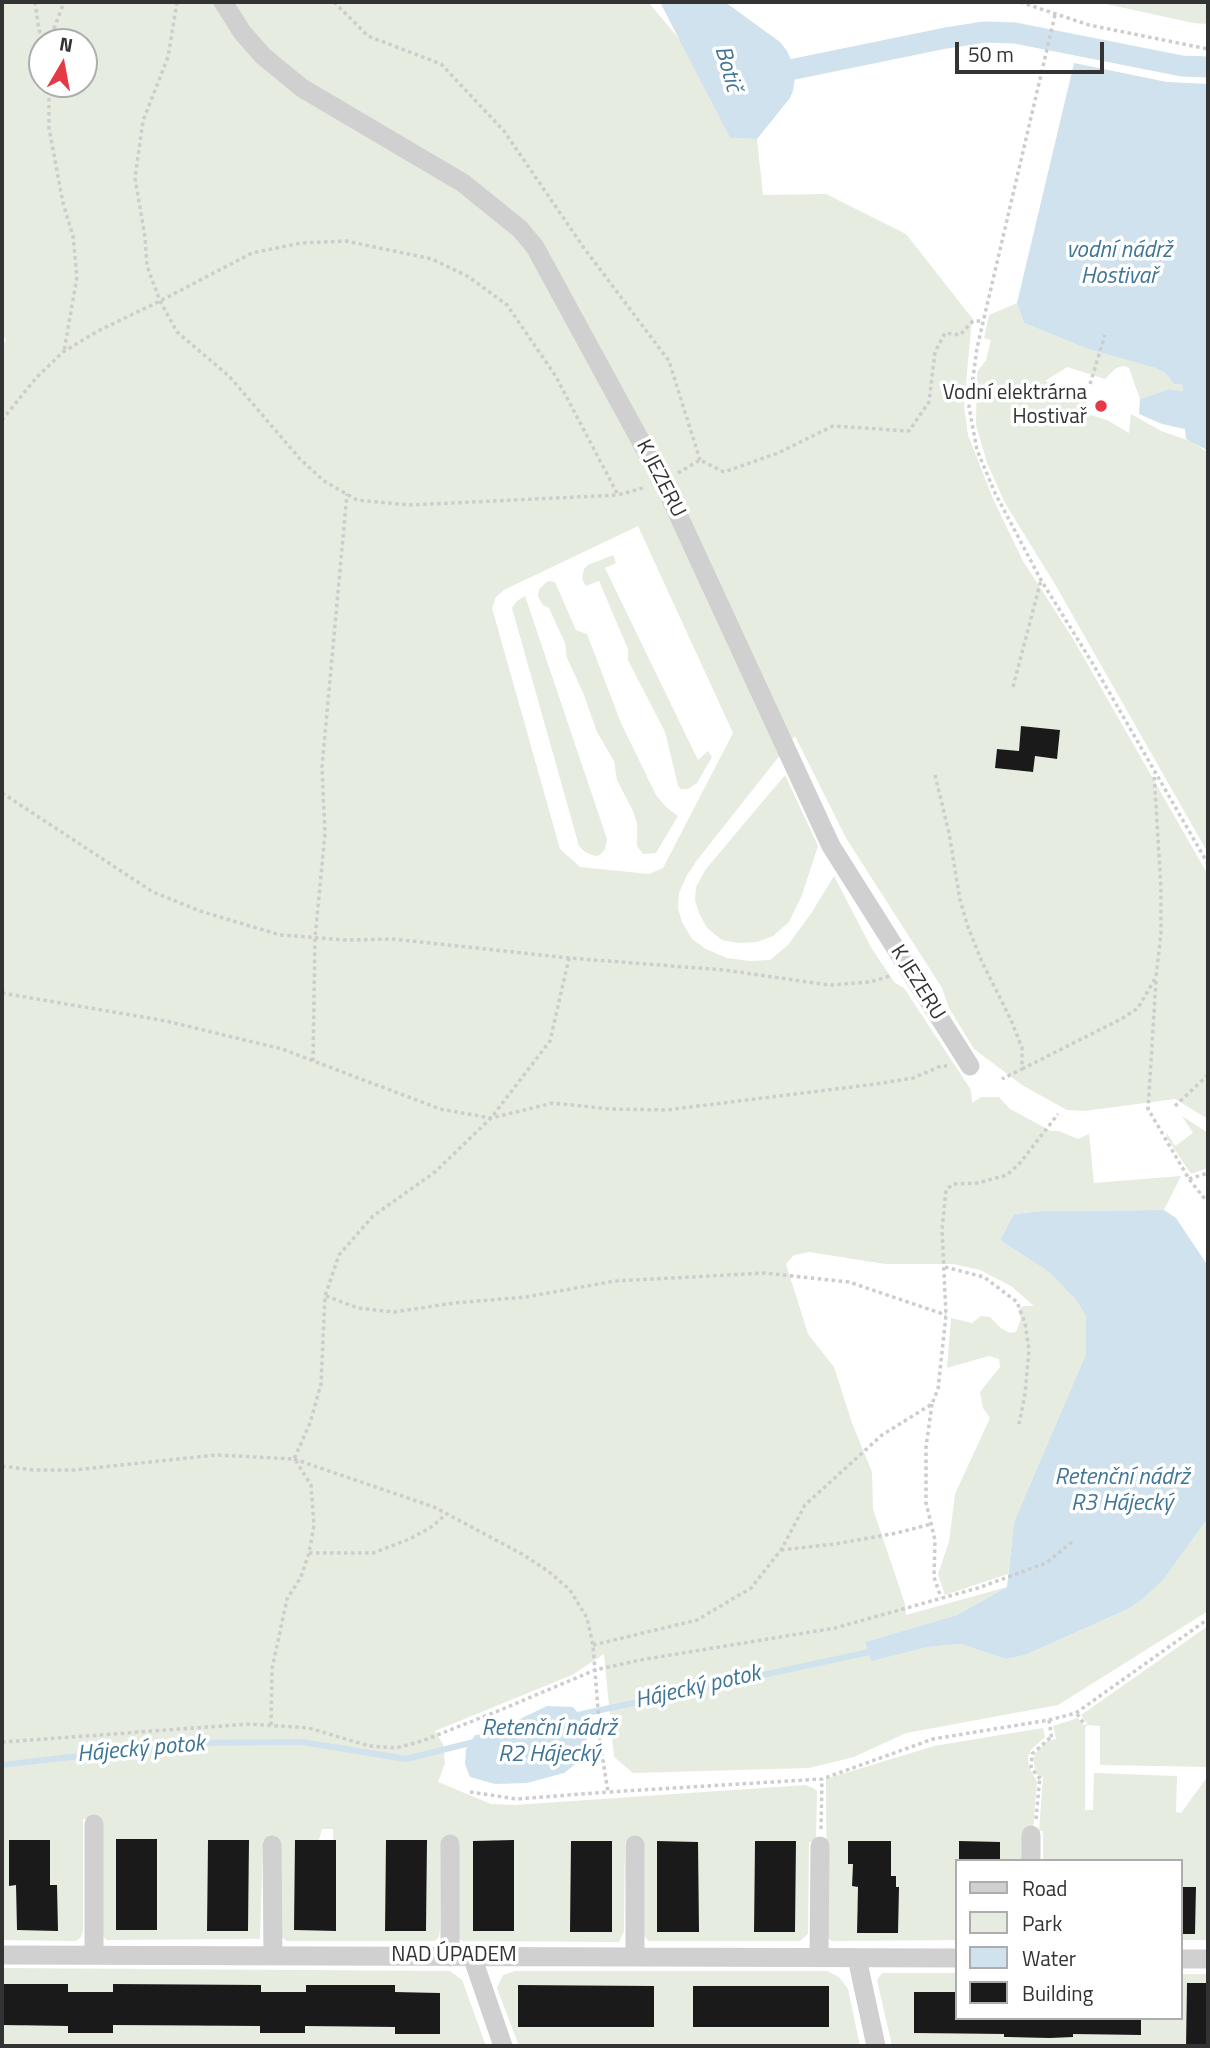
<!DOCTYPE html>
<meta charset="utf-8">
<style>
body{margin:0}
#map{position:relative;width:1210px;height:2048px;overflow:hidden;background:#fff;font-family:"Titillium Web",sans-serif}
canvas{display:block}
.frame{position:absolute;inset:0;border:4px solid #333;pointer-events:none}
.legend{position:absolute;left:955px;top:1859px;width:228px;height:161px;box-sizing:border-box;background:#fff;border:2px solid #adadad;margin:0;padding:9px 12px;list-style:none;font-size:21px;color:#333}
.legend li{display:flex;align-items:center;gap:14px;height:35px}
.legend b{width:35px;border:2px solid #adadad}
.north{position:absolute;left:28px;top:28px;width:70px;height:70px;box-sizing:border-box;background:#fff;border:2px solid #adadad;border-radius:50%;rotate:10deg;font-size:19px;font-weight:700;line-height:28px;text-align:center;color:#333}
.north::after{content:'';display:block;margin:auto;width:24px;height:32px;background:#e63946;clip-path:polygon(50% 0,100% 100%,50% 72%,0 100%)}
.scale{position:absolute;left:955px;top:42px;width:149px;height:32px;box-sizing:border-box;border:4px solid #333;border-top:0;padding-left:9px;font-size:21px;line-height:24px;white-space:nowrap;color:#333;-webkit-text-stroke:5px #fff;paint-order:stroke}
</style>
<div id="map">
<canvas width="1210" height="2048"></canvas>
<div class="frame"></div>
<ul class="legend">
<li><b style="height:9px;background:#d0d0d0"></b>Road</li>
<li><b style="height:19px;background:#e6ecdf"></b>Park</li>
<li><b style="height:19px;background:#cfe2ee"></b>Water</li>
<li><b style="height:19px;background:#1a1a1a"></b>Building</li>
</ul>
<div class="north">N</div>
<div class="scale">50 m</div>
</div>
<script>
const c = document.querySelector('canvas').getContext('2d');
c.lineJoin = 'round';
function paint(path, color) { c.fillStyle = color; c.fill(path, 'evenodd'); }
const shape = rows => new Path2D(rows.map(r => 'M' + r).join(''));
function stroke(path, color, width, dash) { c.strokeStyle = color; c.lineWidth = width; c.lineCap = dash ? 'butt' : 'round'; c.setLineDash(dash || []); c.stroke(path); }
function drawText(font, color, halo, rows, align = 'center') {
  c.font = font + ' "Titillium Web",sans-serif'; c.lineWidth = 7; c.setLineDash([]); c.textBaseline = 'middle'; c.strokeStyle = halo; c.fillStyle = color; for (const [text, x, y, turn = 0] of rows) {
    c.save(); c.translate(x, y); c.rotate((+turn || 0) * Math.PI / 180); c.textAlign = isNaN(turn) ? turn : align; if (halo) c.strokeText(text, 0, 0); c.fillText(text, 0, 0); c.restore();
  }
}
paint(shape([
 [2,2,648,2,681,41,730,138,757,139,763,195,826,194,906,234,972,318,964,406,968,435,994,501,1023,561,1072,637,1208,875,1208,1119,1175,1099,1084,1111,1067,1110,1022,1085,974,1049,949,1008,942,988,846,838,795,736,698,859,687,875,679,893,678,908,682,922,692,939,706,949,727,958,750,961,770,960,788,945,812,912,834,876,872,949,895,983,904,988,971,1090,972,1103,981,1097,999,1097,1010,1109,1051,1131,1059,1131,1078,1139,1089,1134,1094,1183,1181,1176,1164,1210,1041,1211,1014,1214,1000,1240,1049,1272,1076,1300,1086,1316,1086,1354,1014,1522,1008,1574,945,1595,938,1574,949,1542,955,1494,990,1418,983,1408,980,1392,1000,1367,999,1359,989,1356,947,1368,951,1318,972,1323,981,1316,990,1317,1002,1329,1010,1333,1016,1332,1021,1319,1018,1310,1023,1306,1034,1306,1011,1286,980,1270,953,1264,885,1264,809,1252,794,1255,786,1264,808,1334,834,1367,852,1423,872,1472,873,1509,905,1604,906,1615,1007,1587,957,1615,865,1642,871,1660,927,1647,961,1644,1006,1659,1025,1655,1126,1610,1164,1579,1208,1518,1208,1611,1058,1705,906,1733,854,1757,809,1768,633,1773,614,1757,604,1654,572,1675,435,1731,443,1744,445,1763,438,1782,491,1804,515,1805,806,1785,813,1788,817,1791,816,1842,809,1842,808,1934,800,1941,648,1941,642,1932,641,1842,625,1842,624,1931,619,1942,463,1941,459,1939,457,1841,441,1841,440,1930,439,1937,435,1941,287,1941,281,1937,279,1840,263,1840,260,1939,107,1940,103,1937,102,1819,83,1819,83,1931,81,1937,76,1941,2,1940,2,343,6,341,2,332],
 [42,42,84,42,84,84,42,84],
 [638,526,733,733,663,868,649,874,580,867,560,849,492,608,496,597,504,590],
 [1022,726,1060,730,1056,759,1035,756,1032,772,995,768,997,749,1019,751],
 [322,1829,333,1829,333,1840,336,1840,335,1931,295,1930,295,1840,319,1840],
 [157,1839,157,1930,117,1930,116,1840],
 [9,1840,50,1840,50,1885,57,1885,57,1930,17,1930,16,1885,9,1885],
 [208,1840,249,1841,248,1931,207,1930],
 [386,1840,427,1841,426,1931,385,1931],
 [473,1841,514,1841,514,1931,473,1931],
 [658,1841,698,1842,698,1932],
 [755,1842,796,1842,795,1932,754,1932],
 [1097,2,1208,2,1208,24,1193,23],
 [1017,303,1024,323,1088,349,1155,368,1165,373,1174,384,1183,385,1183,391,1169,389,1140,399,1129,368,1124,366,1116,368,1105,379,1067,367,1045,381,1075,390,1088,398,1084,413,1107,420,1129,433,1131,414,1161,431,1193,442,1208,453,1208,853,1056,586,1005,503,987,463,976,425,977,372,986,360,991,340,984,338,989,315],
 [613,555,616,563,605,568,698,760,708,751,712,757,697,783,688,789,680,789,678,785,665,732,628,660,628,649,599,581,586,586,582,579,584,569,588,565],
 [548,581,555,582,576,630,587,634,621,723,656,795,666,807,678,816,656,853,643,854,637,846,637,824,633,811,617,780,614,761,597,732,584,695,567,658,565,643,549,608,543,605,538,597,539,589],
 [525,596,607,839,605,849,600,855,595,856,585,852,579,846,512,608,517,601],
 [785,775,818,846,802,895,789,922,773,936,757,942,738,943,722,940,707,928,699,913,695,900,696,887,706,869],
 [1182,1116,1208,1133,1208,1168,1191,1174,1167,1138,1167,1133,1175,1146,1193,1133],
 [1208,1626,1208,1767,1100,1765,1100,1726,1088,1725,1081,1715],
 [1078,1718,1085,1727,1085,1810,1093,1810,1094,1773,1177,1776,1176,1812,1181,1813,1208,1776,1208,1940,1180,1940,1180,1934,1195,1933,1196,1888,1180,1887,1180,1861,1043,1861,1043,1831,1039,1831,1043,1777,1036,1774,1033,1759,1036,1752,1047,1741,1056,1739,1053,1726],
 [1043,1728,1045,1737,1031,1750,1028,1757,1029,1768,1037,1781,1033,1830,1022,1831,1022,1861,1000,1861,1000,1842,959,1842,959,1861,956,1861,956,1940,832,1941,827,1938,826,1779,934,1746],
 [849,1841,891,1841,891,1876,896,1876,896,1887,899,1887,857,1933,857,1910,861,1887,852,1886,853,1864,848,1864],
 [2,1968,450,1971,462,1980,486,2046,2,2046,2,2025,11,2025,10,1984,2,1984],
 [23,1984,68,1985,68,1992,113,1992,113,1984,203,2026,113,2025,68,2033,68,2026,23,2026],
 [215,1985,260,1985,261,1992,306,1992,306,1985,395,1985,395,1992,440,1993,440,2033,395,2034,395,2027,305,2026,305,2033,261,2033,260,2026,215,2026],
 [515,1971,827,1971,839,1977,848,1989,860,2046,519,2046,497,1988,503,1975],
 [519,1985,654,1986,654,2027,519,2027],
 [694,1986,829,1990,828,2027,693,2027],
 [882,1973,956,1973,956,1992,914,1992,915,2033,1004,2034,1005,2038,1072,2037,1073,2034,1140,2035,1141,2018,1180,2018,1180,1974,1208,1974,1208,1983,1187,1984,1186,2046,892,2046,877,1980]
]), '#e6ecdf');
paint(shape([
 [660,2,725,2,780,42,787,51,796,70,793,91,790,98,757,139,730,138],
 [1074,63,1167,82,1208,84,1208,453,1205,449,1186,439,1185,429,1162,424,1139,414,1140,399,1169,389,1183,391,1183,385,1174,384,1165,373,1155,368,1088,349,1024,323,1017,303],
 [1164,1210,1176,1218,1208,1266,1208,1518,1164,1579,1141,1600,1126,1610,1025,1655,1006,1659,961,1644,927,1647,871,1661,865,1642,957,1615,1007,1587,1014,1522,1086,1354,1086,1316,1076,1300,1049,1272,1000,1240,1014,1214,1041,1211],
 [547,1706,573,1707,584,1720,589,1754,564,1773,527,1783,495,1784,470,1777,465,1764,466,1749,475,1735,491,1733]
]), '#cfe2ee');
stroke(shape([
 [573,1716,874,1651],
 [2,1765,192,1743,302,1742,406,1759,478,1741]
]), '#cfe2ee', 6);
stroke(shape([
 [770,74,946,38,985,32,1015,33,1182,66,1208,67]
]), '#cfe2ee', 21);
paint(shape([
 [1021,726,1060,730,1057,759,1035,756,1033,772,995,768,997,749,1019,751],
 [116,1839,157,1839,157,1930,116,1930],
 [9,1840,50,1840,50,1885,57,1885,58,1931,17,1930,16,1885,9,1886],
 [208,1840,249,1840,248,1931,207,1931],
 [295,1840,336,1840,336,1931,294,1930],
 [386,1840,427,1840,426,1931,385,1931],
 [514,1840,514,1931,473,1931,473,1841],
 [571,1841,612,1841,612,1932,570,1932],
 [657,1841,698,1842,699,1932,657,1932],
 [755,1841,796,1841,795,1932,754,1932],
 [848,1841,891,1841,891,1876,896,1876,896,1887,899,1887,898,1933,857,1933,858,1887,852,1886,853,1864,848,1864],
 [959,1841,1000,1842,1000,1861,959,1861],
 [1180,1887,1196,1887,1195,1934,1180,1934],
 [1187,1983,1208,1983,1208,2046,1186,2046],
 [2,1984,68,1984,68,1992,113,1992,113,1984,261,1985,261,1992,306,1992,306,1985,395,1985,395,1992,440,1993,440,2034,395,2034,395,2027,305,2026,305,2033,260,2033,260,2026,113,2025,113,2033,68,2033,68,2026,2,2025],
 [518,1985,654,1986,654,2027,518,2027],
 [693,1986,829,1986,829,2027,693,2027],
 [914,1992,956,1992,956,2018,1141,2018,1141,2035,1073,2034,1073,2037,1050,2038,1004,2037,1004,2034,914,2033]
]), '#1a1a1a');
stroke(shape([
 [35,2,39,30,46,42],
 [177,2,168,57,143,121,135,178,145,237,147,266,160,301,177,332,229,376,300,459,324,481,357,500,409,505,618,495],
 [334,2,368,36,441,64,504,131,584,248,669,361,700,460],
 [1020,2,1089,25,1208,49],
 [1055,15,977,348,969,407,977,450,995,493,1041,580,1093,664,1208,864],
 [49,42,64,2],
 [49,84,49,128,63,203,73,236,77,277,64,351],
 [1090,384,1105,335],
 [2,420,36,378,63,352,98,331,160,301,252,253,301,243,346,241,432,259,469,277,507,305,555,375,618,495,646,487],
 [678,473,700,460,724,472,778,453,833,426,909,431,929,402,935,352,945,333,960,335,973,321,982,321],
 [1013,687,1041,580],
 [935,775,949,833,960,900,968,927,982,962,1011,1020,1022,1048,1022,1069,1002,1079],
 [2,793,153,892,200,911,280,935,347,940,393,939,569,958,724,970,829,985,870,982,890,976],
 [1156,981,1148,1109,1189,1179,1208,1203],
 [2,993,166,1021,282,1049,440,1109,491,1118,553,1103,610,1109,666,1110,876,1084,913,1078,941,1066,947,1066],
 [313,1061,315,938,325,834,322,767,347,494],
 [1022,1069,1123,1018,1138,1008,1156,977,1161,933,1161,889,1154,773],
 [1175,1106,1208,1075],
 [1189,1179,1208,1173],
 [945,1267,984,1277,1017,1302,1025,1323,1029,1350,1025,1394,1019,1424],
 [326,1296,358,1308,394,1312,454,1303,526,1297,615,1281,765,1273,849,1282,946,1315],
 [932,1404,926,1447,926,1503,935,1540,934,1577,941,1598],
 [294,1459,434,1507,522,1554,548,1571,570,1590,587,1618,593,1645,601,1748,608,1792,822,1779,933,1739,1049,1720,1076,1713,1208,1619],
 [2,1466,34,1470,74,1470,216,1455,294,1459,310,1423,321,1384,325,1296,339,1255,373,1216,435,1172,491,1118,550,1041,569,958],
 [781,1550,835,1544,897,1533,931,1524],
 [309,1553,373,1553,410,1539,433,1526,446,1514],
 [593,1645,697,1620,751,1588,781,1550,805,1505,882,1435,932,1404,938,1389,946,1315,942,1230,946,1190,953,1184,978,1183,1007,1175,1020,1163,1058,1114],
 [1077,1714,1086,1726],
 [1049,1720,1052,1740],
 [271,1725,272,1669,287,1599,301,1577,309,1553,314,1525,311,1485,296,1461],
 [2,1742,250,1724,309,1728,369,1746,396,1748,422,1741,498,1711,595,1670,640,1660,835,1628,978,1588,1046,1563,1072,1542],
 [1040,1779,1031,1768,1032,1754,1051,1737],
 [470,1792,517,1799,608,1792],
 [1036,1819,1040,1776],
 [821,1829,822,1779]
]), '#cdcdcd', 3.5, [3.5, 3.5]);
stroke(shape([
 [223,2,242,32,263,56,302,88,463,183,520,229,535,247,663,482,831,846,970,1066],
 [272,1845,273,1956],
 [1031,1861,1031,1835],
 [2,1955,956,1958],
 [94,1955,94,1824],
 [472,1956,503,2046],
 [450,1957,450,1844],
 [635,1957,635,1845],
 [819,1957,820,1846],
 [857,1958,876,2046],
 [1180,1959,1208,1959]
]), '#d0d0d0', 19);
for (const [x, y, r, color] of [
 [1101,406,7,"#e63946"]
]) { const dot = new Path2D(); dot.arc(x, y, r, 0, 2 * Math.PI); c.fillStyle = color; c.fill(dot); stroke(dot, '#fff', 2.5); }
drawText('21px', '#333', '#fff', [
 ["Vodní elektrárna",1087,394],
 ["Hostivař",1087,418]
], 'right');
drawText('21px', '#333', '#fff', [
 ["K JEZERU",660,479,63],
 ["K JEZERU",917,983,58],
 ["NAD ÚPADEM",454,1956]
]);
drawText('italic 23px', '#3f7597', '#fff', [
 ["Botič",727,69,74],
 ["vodní nádrž",1119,251],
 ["Hostivař",1119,277],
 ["Retenční nádrž",1122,1478],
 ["R3 Hájecký",1122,1504],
 ["Hájecký potok",698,1688,-13],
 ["Retenční nádrž",549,1729],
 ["R2 Hájecký",549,1755],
 ["Hájecký potok",141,1750,-5]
]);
</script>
